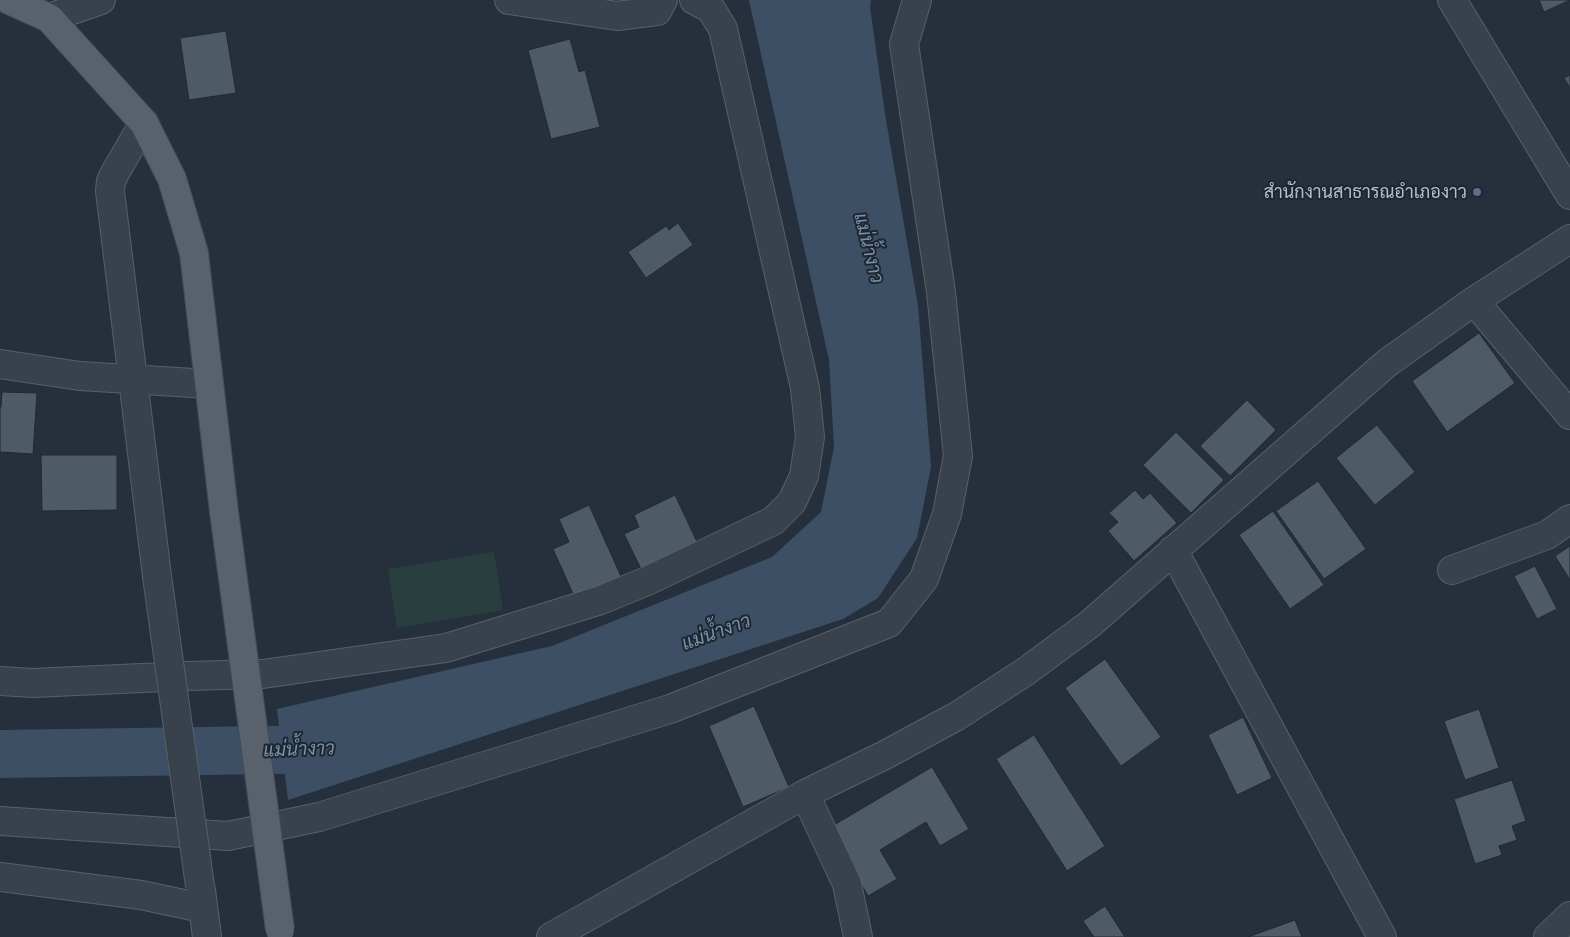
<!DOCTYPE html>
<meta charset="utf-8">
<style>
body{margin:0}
canvas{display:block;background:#26303c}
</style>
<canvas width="1570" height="937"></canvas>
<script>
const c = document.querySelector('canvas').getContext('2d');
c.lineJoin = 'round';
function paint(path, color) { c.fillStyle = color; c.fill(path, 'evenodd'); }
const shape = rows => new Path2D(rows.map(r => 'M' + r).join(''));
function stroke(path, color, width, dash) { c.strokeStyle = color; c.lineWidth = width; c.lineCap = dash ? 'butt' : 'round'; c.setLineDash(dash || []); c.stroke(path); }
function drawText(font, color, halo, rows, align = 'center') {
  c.font = font + ' Barlow,Sarabun,sans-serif'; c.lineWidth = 4; c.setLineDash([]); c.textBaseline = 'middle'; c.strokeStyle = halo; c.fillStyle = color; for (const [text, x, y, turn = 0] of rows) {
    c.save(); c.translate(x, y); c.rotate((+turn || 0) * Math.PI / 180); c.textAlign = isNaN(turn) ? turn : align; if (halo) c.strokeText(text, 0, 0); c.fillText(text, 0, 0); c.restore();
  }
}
paint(shape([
 [494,552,503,610,397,628,388,569]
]), '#293e3e');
paint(shape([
 [749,0,871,0,870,7,885,114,918,306,931,467,917,538,878,598,843,619,288,800,277,709,552,646,772,557,821,512,834,447,829,360]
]), '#3d4f64');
stroke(shape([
 [0,754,338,749,346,747]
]), '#3d4f64', 48);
const building = shape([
 [1539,0,1570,0,1544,12,1539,0],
 [226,31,236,93,189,100,180,38,226,31],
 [570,39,579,72,585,70,600,127,551,139,528,50,570,39],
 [1570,75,1570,88,1564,78,1570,75],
 [678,223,693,245,646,278,628,252,666,226,669,230,678,223],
 [1479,333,1515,383,1447,432,1412,381,1479,333],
 [2,392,37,393,33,454,0,452,0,407,1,407,2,392],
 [1247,400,1276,430,1230,476,1200,446,1247,400],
 [1377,425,1415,472,1375,505,1336,458,1377,425],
 [1176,432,1224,480,1191,513,1143,465,1176,432],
 [41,455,117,455,117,510,42,511,41,455],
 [1318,481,1366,549,1324,579,1276,511,1318,481],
 [1135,490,1143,499,1150,493,1177,523,1134,561,1108,531,1118,522,1109,513,1135,490],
 [675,495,699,546,643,573,624,534,639,527,634,515,675,495],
 [589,505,624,583,578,605,553,549,569,542,559,519,589,505],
 [1273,511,1324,585,1290,609,1239,535,1273,511],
 [1570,546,1570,580,1555,556,1570,546],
 [1535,566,1557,609,1537,619,1514,576,1535,566],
 [1105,659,1161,737,1121,766,1065,688,1105,659],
 [754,706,789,787,743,807,709,726,754,706],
 [1479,709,1499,768,1465,780,1444,721,1479,709],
 [1243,717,1272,778,1237,795,1208,735,1243,717],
 [1034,735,1105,846,1067,871,996,759,1034,735],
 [932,767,969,829,940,846,926,822,880,850,897,879,868,896,829,828,932,767],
 [1512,780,1526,821,1512,826,1517,840,1499,846,1502,855,1475,864,1454,799,1512,780],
 [1105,906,1125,937,1094,937,1083,921,1105,906],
 [1295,920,1302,937,1248,937,1295,920]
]);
paint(building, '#4e5b67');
stroke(building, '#202933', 1);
const minor = shape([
 [509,0,617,16,657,11,663,0],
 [1452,0,1570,195],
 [49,18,101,0],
 [144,123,116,171,111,181,110,191,157,576],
 [1474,301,1570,415],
 [0,364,80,376,209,384],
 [1173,550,1382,937],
 [1452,570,1547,535,1570,519],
 [0,681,33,683,186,676,263,674,446,648,601,600,647,581,773,521,792,502,804,476,810,437,805,388,723,29,711,9,694,0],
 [805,794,847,884,858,937],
 [0,821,228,836,319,817,670,709,889,623,924,579,947,514,958,456,941,292,904,44,917,0],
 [0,877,141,895,202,908],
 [201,890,207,937],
 [551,937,805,794,885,755,957,716,1025,672,1090,624,1387,363,1474,301,1570,239],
 [1548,937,1570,916]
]);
const major = shape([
 [9,0,49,18,144,123,172,179,194,253,224,512]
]);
stroke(minor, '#57606a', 30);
stroke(major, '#424b55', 30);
stroke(minor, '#39424c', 28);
stroke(major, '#58616c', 28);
const minorBridge = shape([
 [157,576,200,886]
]);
const majorBridge = shape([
 [224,512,280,930]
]);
stroke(minorBridge, '#57606a', 30, []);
stroke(majorBridge, '#424b55', 30, []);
stroke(minorBridge, '#39424c', 28);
stroke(majorBridge, '#58616c', 28);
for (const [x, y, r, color] of [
 [1477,192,5,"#5c6f8a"]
]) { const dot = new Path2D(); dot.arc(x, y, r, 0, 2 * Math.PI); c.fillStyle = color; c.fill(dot); stroke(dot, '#1e2731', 2); }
drawText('18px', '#b5bdc7', '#1e2731', [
 ["สำนักงานสาธารณอำเภองาว",1467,192]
], 'right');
drawText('italic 19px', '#7890a9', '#1e2731', [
 ["แม่น้ำงาว",869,248,76],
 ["แม่น้ำงาว",716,632,-20],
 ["แม่น้ำงาว",299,749,-2]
]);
</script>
